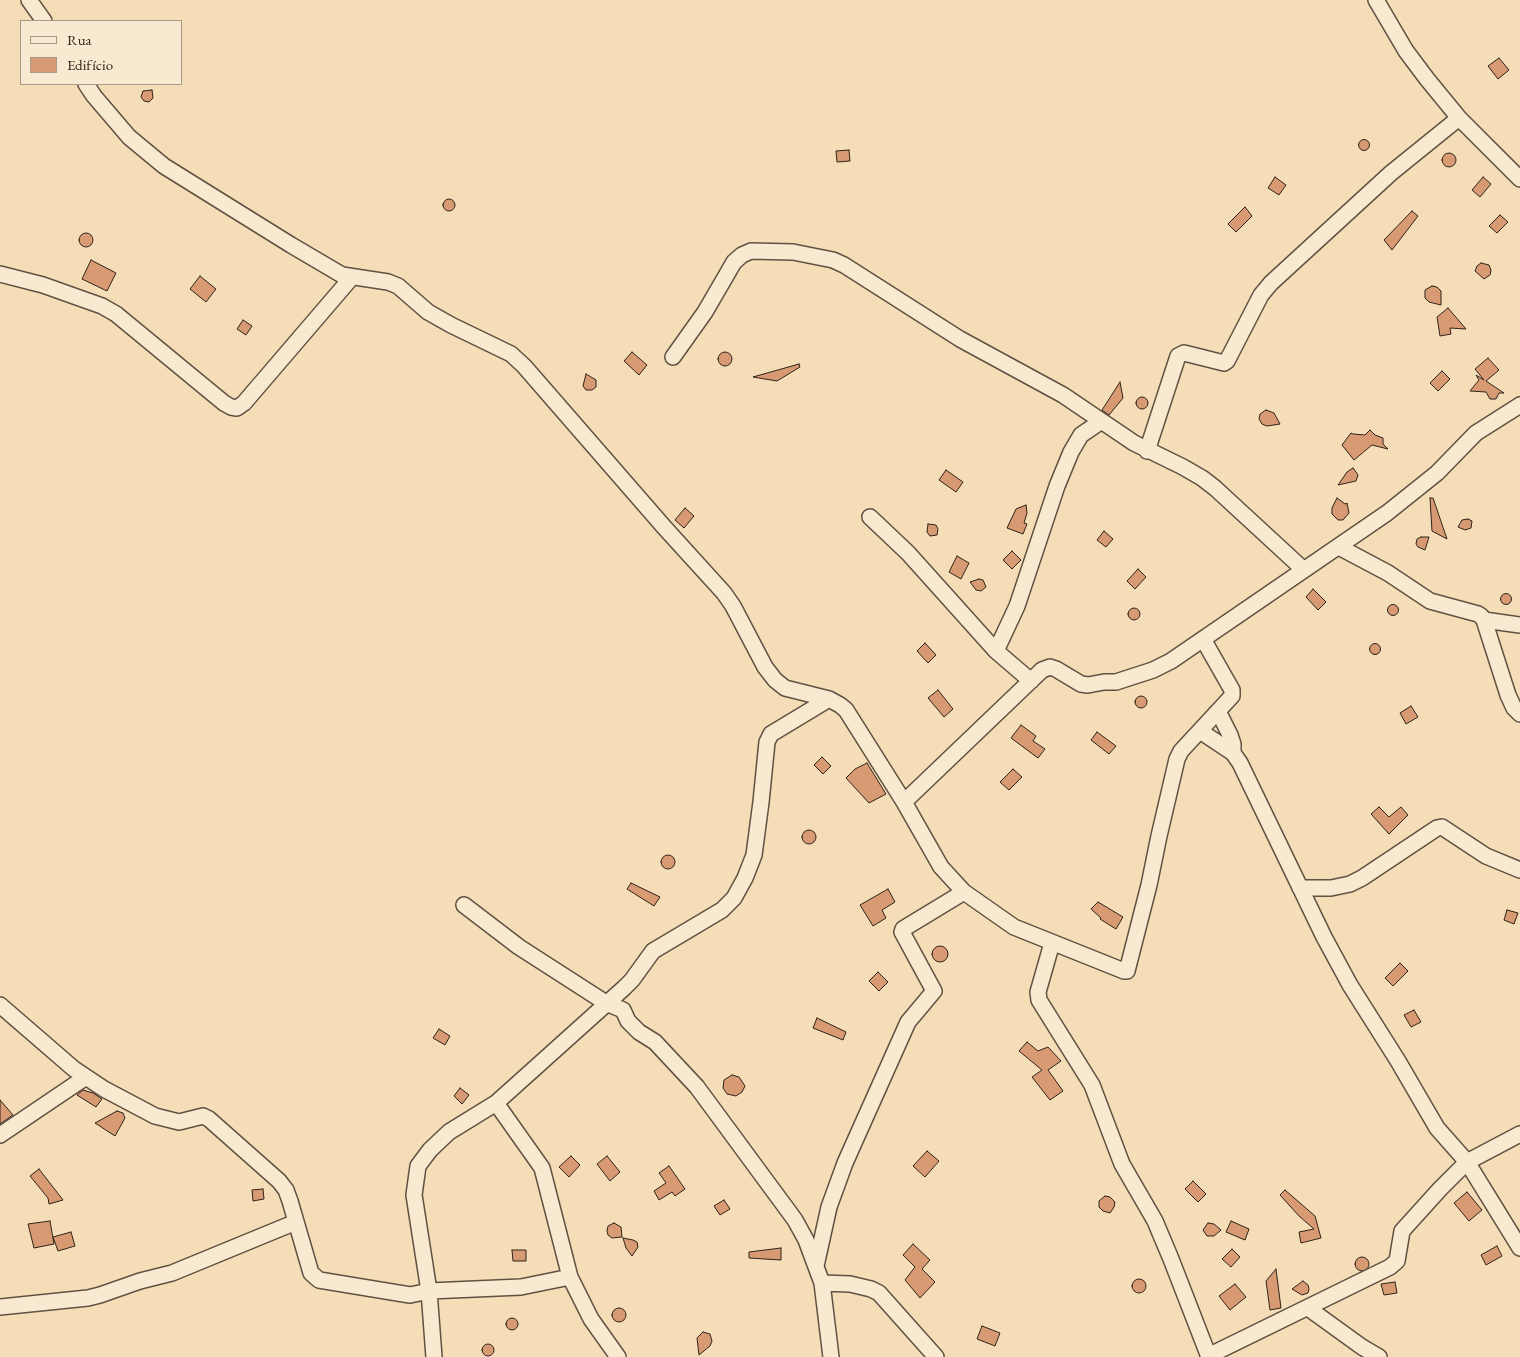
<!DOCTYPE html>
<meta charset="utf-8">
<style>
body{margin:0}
#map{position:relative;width:1520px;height:1357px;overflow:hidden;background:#f5ddb7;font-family:"EB Garamond",serif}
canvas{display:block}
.legend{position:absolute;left:20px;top:20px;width:162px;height:65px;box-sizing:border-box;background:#f8e9d0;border:1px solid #a79a88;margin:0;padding:6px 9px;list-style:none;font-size:15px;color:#2e231b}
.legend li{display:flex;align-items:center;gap:10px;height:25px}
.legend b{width:25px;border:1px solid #a79a88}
</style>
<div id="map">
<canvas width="1520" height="1357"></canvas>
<ul class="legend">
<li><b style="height:6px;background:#f8e9d0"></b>Rua</li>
<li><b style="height:14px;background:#d89a72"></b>Edifício</li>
</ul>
</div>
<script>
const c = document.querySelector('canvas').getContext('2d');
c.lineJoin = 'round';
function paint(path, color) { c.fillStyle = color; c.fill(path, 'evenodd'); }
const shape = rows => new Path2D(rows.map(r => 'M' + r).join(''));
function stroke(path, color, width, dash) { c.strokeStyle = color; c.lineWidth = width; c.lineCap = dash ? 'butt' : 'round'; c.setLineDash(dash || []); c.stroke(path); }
const building = shape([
 [1499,58,1509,70,1498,79,1488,66,1499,58],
 [152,90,153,98,149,102,144,101,141,97,143,91,152,90],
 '1358.5 145a5.5 5.5 0 1 1 11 0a5.5 5.5 0 1 1-11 0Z',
 [849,150,850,161,837,162,836,151,849,150],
 '1442 160a7 7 0 1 1 14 0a7 7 0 1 1-14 0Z',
 [1275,177,1286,185,1279,195,1268,188,1275,177],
 [1483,177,1491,184,1480,197,1472,190,1483,177],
 '443 205a6 6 0 1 1 12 0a6 6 0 1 1-12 0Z',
 [1245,207,1252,216,1236,232,1228,224,1245,207],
 [1412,211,1418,216,1392,250,1384,240,1412,211],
 [1500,215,1508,222,1497,233,1489,226,1500,215],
 '79 240a7 7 0 1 1 14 0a7 7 0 1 1-14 0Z',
 [91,260,116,273,107,291,82,279,91,260],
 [1481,263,1489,265,1491,270,1490,275,1484,279,1475,271,1477,266,1481,263],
 [200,276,216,289,206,302,190,289,200,276],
 [1432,286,1437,287,1441,291,1441,305,1429,302,1425,298,1425,290,1432,286],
 [1448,308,1466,329,1450,328,1451,334,1440,336,1437,317,1448,308],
 [243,320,252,326,246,335,237,329,243,320],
 [632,352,647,365,639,375,624,361,632,352],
 '718 359a7 7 0 1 1 14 0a7 7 0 1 1-14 0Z',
 [1488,358,1499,370,1486,381,1504,393,1499,393,1496,399,1490,399,1486,392,1470,391,1479,380,1476,375,1484,380,1475,369,1488,358],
 [799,364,800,367,777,381,753,377,799,364],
 [1442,371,1450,379,1438,391,1430,383,1442,371],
 [586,374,596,380,596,387,592,390,586,390,583,386,586,374],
 [1120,382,1123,398,1109,415,1102,410,1120,382],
 '1136 403a6 6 0 1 1 12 0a6 6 0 1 1-12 0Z',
 [1266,410,1274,413,1280,424,1267,426,1262,424,1259,419,1260,414,1266,410],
 [1370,430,1375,435,1383,438,1383,444,1388,449,1372,445,1354,460,1342,445,1351,433,1353,434,1365,435,1370,430],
 [1353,468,1358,475,1356,481,1338,485,1347,472,1353,468],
 [946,470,963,482,956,492,939,480,946,470],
 [1337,498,1345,504,1347,503,1349,513,1343,520,1338,520,1332,514,1332,508,1337,498],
 [1430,498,1433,498,1447,539,1432,531,1430,498],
 [1026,505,1027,513,1024,523,1027,524,1023,534,1007,528,1016,509,1026,505],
 [685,508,694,516,684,528,675,520,685,508],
 [1468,519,1472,521,1471,528,1465,530,1458,527,1462,520,1468,519],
 [928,524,936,525,938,529,937,535,930,536,927,532,928,524],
 [1104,531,1113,539,1106,547,1097,540,1104,531],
 [1421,537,1429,537,1425,550,1418,547,1416,544,1417,539,1421,537],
 [1012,551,1021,560,1012,569,1003,560,1012,551],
 [957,556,969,563,961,579,949,572,957,556],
 [1138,569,1146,577,1135,589,1127,581,1138,569],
 [979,579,983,580,986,587,981,591,976,590,970,582,979,579],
 [1313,589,1326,602,1318,610,1306,597,1313,589],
 '1500.5 599a5.5 5.5 0 1 1 11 0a5.5 5.5 0 1 1-11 0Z',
 '1387.5 610a5.5 5.5 0 1 1 11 0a5.5 5.5 0 1 1-11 0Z',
 '1128 614a6 6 0 1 1 12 0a6 6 0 1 1-12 0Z',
 [925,643,936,655,928,663,917,651,925,643],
 '1369.5 649a5.5 5.5 0 1 1 11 0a5.5 5.5 0 1 1-11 0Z',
 [938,690,953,709,944,717,928,698,938,690],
 '1135 702a6 6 0 1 1 12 0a6 6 0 1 1-12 0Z',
 [1411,706,1418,717,1406,724,1400,713,1411,706],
 [1021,725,1036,736,1033,741,1045,749,1038,758,1011,738,1021,725],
 [1097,732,1116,746,1109,754,1091,740,1097,732],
 [822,757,831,766,823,774,814,765,822,757],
 [867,763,886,794,869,803,846,778,855,769,867,763],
 [1013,769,1022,777,1009,790,1000,782,1013,769],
 [1379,807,1389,817,1401,807,1408,815,1389,834,1371,814,1379,807],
 '802 837a7 7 0 1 1 14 0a7 7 0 1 1-14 0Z',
 '661 862a7 7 0 1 1 14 0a7 7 0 1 1-14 0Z',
 [631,883,660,897,654,906,627,889,631,883],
 [888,889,895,902,882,910,886,918,873,926,860,905,888,889],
 [1098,902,1123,917,1116,929,1100,919,1101,918,1091,909,1098,902],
 [1507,910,1518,913,1514,924,1504,920,1507,910],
 '932 954a8 8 0 1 1 16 0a8 8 0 1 1-16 0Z',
 [1400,963,1408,971,1393,986,1385,978,1400,963],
 [878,972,888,982,879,991,869,981,878,972],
 [1414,1010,1421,1022,1411,1027,1404,1015,1414,1010],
 [817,1018,846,1032,843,1040,813,1028,817,1018],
 [439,1029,450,1036,445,1045,433,1038,439,1029],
 [1027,1042,1038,1051,1048,1047,1061,1061,1048,1070,1063,1091,1050,1100,1032,1077,1042,1070,1019,1051,1027,1042],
 [732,1075,739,1077,745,1086,742,1092,736,1096,727,1094,723,1088,724,1080,732,1075],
 [460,1088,469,1095,462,1104,454,1096,460,1088],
 [83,1090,93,1093,102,1099,96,1107,77,1095,83,1090],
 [0,1100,13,1115,0,1124,0,1100],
 [117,1111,123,1113,125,1118,115,1136,95,1123,117,1111],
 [927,1151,939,1161,925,1177,913,1166,927,1151],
 [571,1156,580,1165,569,1177,559,1167,571,1156],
 [607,1156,620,1172,610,1181,597,1164,607,1156],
 [669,1166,685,1189,675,1196,672,1192,659,1200,654,1191,666,1183,659,1173,669,1166],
 [39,1169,63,1200,49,1204,48,1198,30,1176,39,1169],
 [1193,1181,1206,1194,1198,1202,1185,1189,1193,1181],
 [263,1189,264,1199,253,1201,252,1190,263,1189],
 [1285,1190,1315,1216,1321,1238,1301,1243,1299,1232,1314,1229,1299,1216,1280,1195,1285,1190],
 [1467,1192,1482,1210,1469,1221,1454,1203,1467,1192],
 [1105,1196,1110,1197,1115,1202,1114,1207,1110,1213,1103,1211,1099,1207,1099,1201,1105,1196],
 [724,1200,730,1209,720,1215,714,1206,724,1200],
 [50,1221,54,1244,34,1248,28,1224,50,1221],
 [1231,1221,1249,1229,1245,1240,1226,1232,1231,1221],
 [614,1223,621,1227,622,1237,612,1238,608,1235,607,1231,608,1226,614,1223],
 [1208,1223,1214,1224,1221,1230,1214,1236,1207,1236,1203,1230,1208,1223],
 [71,1232,75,1246,58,1251,53,1237,71,1232],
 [623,1238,633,1240,637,1242,638,1247,632,1256,626,1248,623,1238],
 [913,1244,930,1260,922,1269,935,1282,920,1298,905,1280,915,1267,903,1255,913,1244],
 [1497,1246,1502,1256,1486,1265,1481,1255,1497,1246],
 [781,1248,781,1260,749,1258,749,1252,781,1248],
 [1232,1249,1240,1257,1231,1267,1222,1259,1232,1249],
 [512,1250,526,1250,526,1261,513,1261,512,1250],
 '1355 1264a7 7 0 1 1 14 0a7 7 0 1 1-14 0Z',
 [1276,1269,1281,1308,1270,1310,1266,1281,1276,1269],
 '1132 1286a7 7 0 1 1 14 0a7 7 0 1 1-14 0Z',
 [1303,1281,1308,1285,1309,1289,1308,1293,1302,1295,1292,1289,1303,1281],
 [1395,1282,1397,1293,1384,1295,1381,1284,1395,1282],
 [1235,1284,1246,1297,1230,1310,1219,1296,1235,1284],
 '612 1315a7 7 0 1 1 14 0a7 7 0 1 1-14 0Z',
 '506 1324a6 6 0 1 1 12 0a6 6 0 1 1-12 0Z',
 [982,1326,1000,1333,995,1346,977,1339,982,1326],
 [703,1332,710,1334,712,1341,710,1346,699,1355,697,1338,703,1332],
 '482 1350a6 6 0 1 1 12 0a6 6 0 1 1-12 0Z'
]);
paint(building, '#d89a72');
stroke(building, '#2e231b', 1);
const street = shape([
 [29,0,44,21],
 [1376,0,1406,51,1427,79,1459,118,1520,179],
 [86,84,94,96,129,137,164,166,291,245,342,275,388,282,398,286,428,312,451,325,511,354,524,366,664,527,724,593,733,606,765,667,775,680,785,688,829,699,840,705,846,710,904,802,941,867,964,892,1014,927,1124,971,1127,971,1149,885,1159,836,1177,759,1181,751,1232,696,1232,690,1203,639],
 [0,274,43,285,102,306,116,314,224,403,231,407,237,408,244,403,352,277],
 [673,357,705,312,734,262,742,255,751,251,793,252,833,260,844,265,960,339,1063,395,1134,443,1183,467,1202,478,1215,488,1304,570],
 [1147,451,1178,356,1184,353,1224,363,1227,361,1261,295,1271,283,1391,173,1459,118],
 [870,517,908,553,996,651,1031,681],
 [1339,547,1388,573,1430,601,1478,614,1481,616,1484,620,1508,695,1514,708,1520,714],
 [1484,620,1520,625],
 [996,651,1017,606,1057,486,1071,452,1081,435,1100,422],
 [1218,711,1230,735,1233,744,1233,753],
 [1200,731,1233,753,1240,763,1324,937,1350,985,1398,1061,1437,1128,1467,1162,1520,1248],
 [904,802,1042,670,1050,667,1056,669,1081,684,1088,685,1104,682,1116,682,1153,670,1171,661,1387,513,1437,473,1476,433,1520,405],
 [1300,888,1331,888,1350,884,1362,878,1437,828,1442,827,1486,856,1520,870],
 [464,905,519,947,606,1003,623,1010,628,1021,639,1032,655,1042,697,1087,795,1220,806,1240,822,1283,831,1357],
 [1052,943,1038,992,1039,1000,1092,1085,1122,1164,1155,1221,1171,1259,1209,1357],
 [0,1005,74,1069,104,1089,155,1116,179,1122,203,1116,209,1119,279,1181,286,1190,290,1201,311,1273,319,1280,410,1295,429,1291,521,1287,570,1277],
 [496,1103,542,1168,570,1277,591,1319,618,1357],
 [0,1135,86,1077],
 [816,1266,829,1207,845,1163,908,1022,934,991,902,932,903,929,964,892],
 [822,1283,850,1284,871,1289,879,1293,936,1357],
 [0,1307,88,1298,100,1295,140,1281,172,1273,296,1222],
 [1308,1308,1362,1347,1379,1357],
 [1208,1356,1390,1267,1397,1261,1402,1231,1440,1189,1467,1162,1520,1134],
 [434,1357,429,1291,414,1195,418,1166,430,1150,449,1132,496,1103,624,988,632,980,653,951,722,910,734,898,745,878,754,855,761,802,767,742,771,734,829,699]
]);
stroke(street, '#605242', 18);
stroke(street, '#f8e9d0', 15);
</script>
